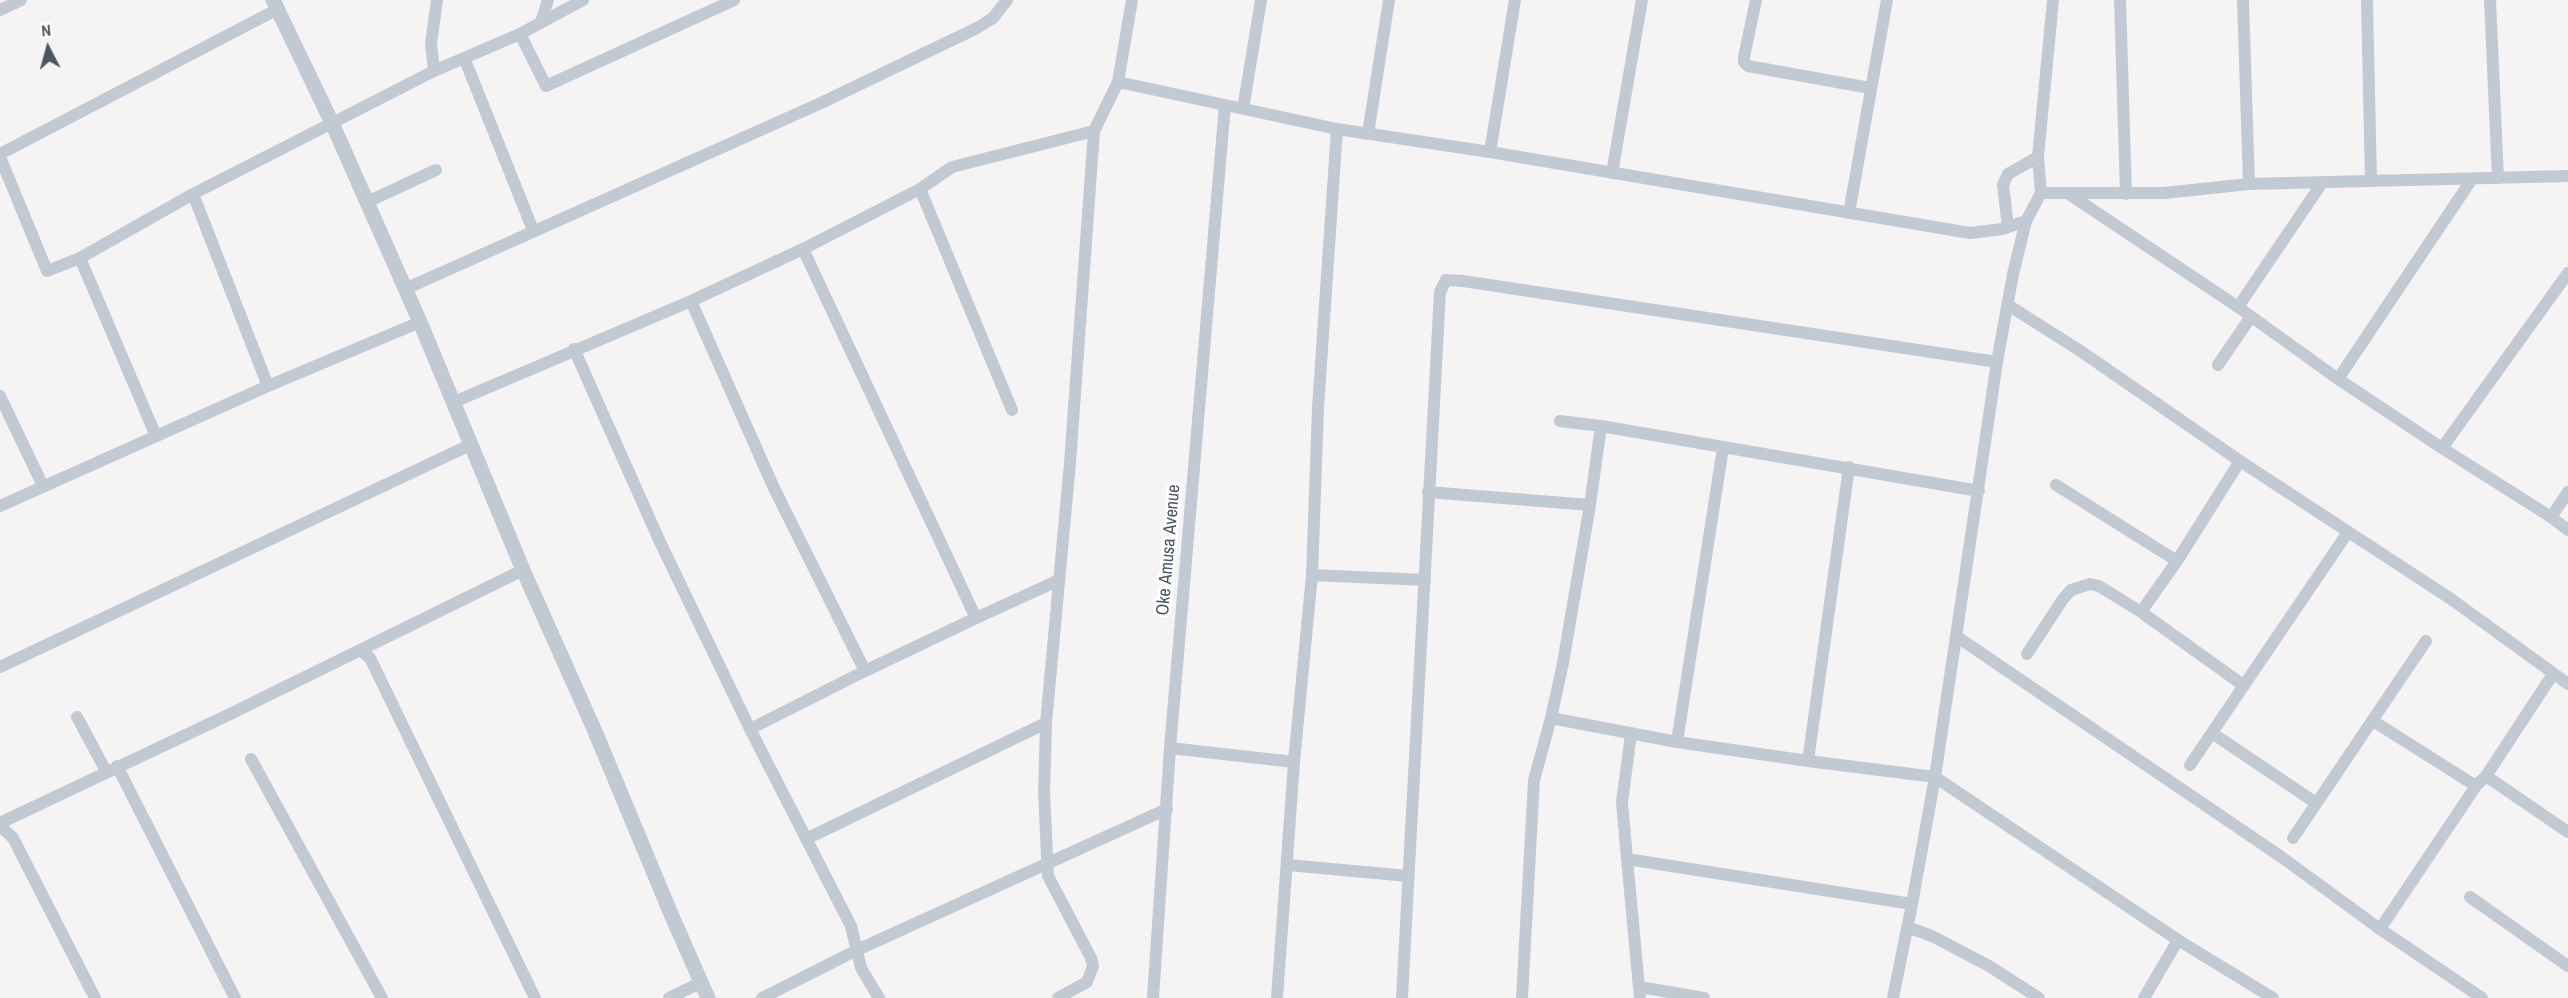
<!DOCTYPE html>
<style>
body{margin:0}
#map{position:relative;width:2568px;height:998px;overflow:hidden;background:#f5f3f3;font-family:"Archivo Narrow",sans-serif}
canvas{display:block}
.north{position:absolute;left:18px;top:18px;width:60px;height:60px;-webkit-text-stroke:4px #fff;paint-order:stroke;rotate:354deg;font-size:16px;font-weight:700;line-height:24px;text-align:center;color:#4a5661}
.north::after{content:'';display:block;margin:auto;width:21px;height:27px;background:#4a5661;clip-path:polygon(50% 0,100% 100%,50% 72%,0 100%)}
</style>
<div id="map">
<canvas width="2568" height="998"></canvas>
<div class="north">N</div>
</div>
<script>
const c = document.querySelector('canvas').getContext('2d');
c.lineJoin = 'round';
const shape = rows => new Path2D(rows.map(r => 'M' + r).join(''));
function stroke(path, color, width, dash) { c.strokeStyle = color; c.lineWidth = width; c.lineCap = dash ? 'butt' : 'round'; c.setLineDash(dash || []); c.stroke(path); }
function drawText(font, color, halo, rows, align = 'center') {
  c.font = font + ' "Archivo Narrow",sans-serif'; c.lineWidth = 6; c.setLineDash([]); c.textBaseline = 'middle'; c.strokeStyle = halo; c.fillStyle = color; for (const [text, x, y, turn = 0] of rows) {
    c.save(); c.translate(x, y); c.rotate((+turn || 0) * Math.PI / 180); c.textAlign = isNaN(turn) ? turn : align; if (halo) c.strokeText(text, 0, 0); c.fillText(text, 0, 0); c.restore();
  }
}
stroke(shape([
 [1756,0,1744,57,1744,62,1748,66,1870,88],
 [2120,0,2126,194],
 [2243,0,2249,184],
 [2367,0,2371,181],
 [2490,0,2498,178],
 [0,10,21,0],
 [541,22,548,0],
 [520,34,546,86,734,0],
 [465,60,533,230],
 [434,71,431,44,437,0],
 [1118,82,1132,0],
 [1243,109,1261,0],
 [1337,129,1490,152,1970,233,2002,229,2026,221],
 [1368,134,1389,0],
 [1490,152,1515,0],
 [0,154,278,9],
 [0,157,47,271,80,258,193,194,434,71,520,34,583,0],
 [1612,173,1642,0],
 [920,189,1012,410],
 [2041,193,2164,193,2249,184,2568,176],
 [193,194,268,386],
 [2069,194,2238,307,2338,379,2442,448,2568,273],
 [367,202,436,170],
 [1849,213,1887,0],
 [2008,227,2003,185,2008,174,2038,157],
 [803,249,976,618,1057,581],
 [80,258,156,436],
 [405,289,821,103,977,28,993,18,1007,0],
 [691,301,773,486,865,671,750,729],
 [2008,305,2079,350,2240,461,2451,599,2568,684],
 [2238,307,2322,183],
 [574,349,660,542,750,729,851,926,861,968,879,998],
 [2218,365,2250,318],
 [2338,379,2472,179],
 [0,396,43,486],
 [454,402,691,301,803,249,920,189,952,167,1094,131,1118,82,1337,129,1318,408,1312,575,1294,762,1277,998],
 [1560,421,1601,426],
 [2442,448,2551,517,2568,530],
 [2056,485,2177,561],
 [1428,492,1590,505,1601,426,1979,491],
 [0,506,268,386,420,322],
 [2551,517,2568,492],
 [1312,575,1425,580],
 [2141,612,2177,561,2240,461],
 [1956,636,2280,856,2380,929,2482,998],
 [360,650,370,658,535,998],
 [2027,654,2063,599,2071,590,2090,584,2099,586,2141,612,2243,685],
 [0,667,472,444],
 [865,671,976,618],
 [77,717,106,771],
 [1551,718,1677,742,1808,761,1935,777,2178,940,2273,998],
 [2373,721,2476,786],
 [2212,733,2316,803],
 [1677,742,1723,448],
 [1170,748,1294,762],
 [251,759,382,998],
 [1808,761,1849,467],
 [2190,765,2348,532],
 [117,766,235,998],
 [2486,776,2568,832],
 [0,823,226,716,523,570],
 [0,826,13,838,95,998],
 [2293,838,2426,641],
 [806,839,1046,723],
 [1627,859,1622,802,1631,734],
 [1288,865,1408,876],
 [2470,897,2568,966],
 [1907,927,1932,936,1989,966,2039,998],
 [2380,929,2476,786,2486,776,2553,674],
 [1640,987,1704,998],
 [669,998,700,983],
 [762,998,857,950,1167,809],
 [1058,998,1087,982,1093,966,1091,958,1048,876,1044,792,1046,723,1070,463,1094,131],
 [1153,998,1170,748,1225,105],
 [1402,998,1440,292,1446,280,1463,281,1997,362],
 [1522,998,1534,780,1551,718,1563,663,1590,505],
 [1640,998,1627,859,1912,904,1935,777,1997,362,2013,274,2026,221,2041,193,2038,157,2053,0],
 [1893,998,1912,904],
 [2144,998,2178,940]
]), '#c1cad2', 12);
stroke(shape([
 [273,0,332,123,420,322,523,570,594,729,671,914,708,998]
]), '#c1cad2', 15);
drawText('18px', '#4a5661', '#fff', [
 ["Oke Amusa Avenue",1169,550,-85]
]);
</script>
